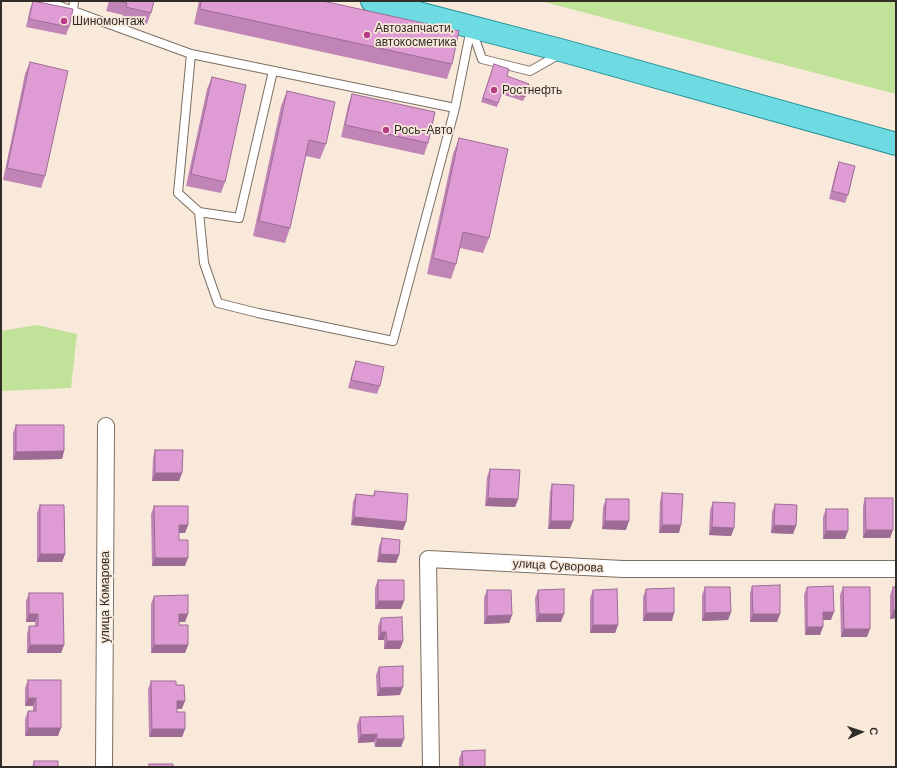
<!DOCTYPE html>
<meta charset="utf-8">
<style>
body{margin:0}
#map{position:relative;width:897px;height:768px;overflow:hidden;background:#f9e9db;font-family:"Work Sans",sans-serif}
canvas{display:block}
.frame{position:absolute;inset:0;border:2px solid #312c27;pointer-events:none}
.north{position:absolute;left:841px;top:712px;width:40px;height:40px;-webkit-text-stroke:3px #f9e9db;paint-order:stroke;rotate:87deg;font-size:11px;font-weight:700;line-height:16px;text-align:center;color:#312c27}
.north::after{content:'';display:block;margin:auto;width:14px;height:18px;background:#312c27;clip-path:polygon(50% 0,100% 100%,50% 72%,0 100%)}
</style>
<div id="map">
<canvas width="897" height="768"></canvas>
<div class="frame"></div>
<div class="north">С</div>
</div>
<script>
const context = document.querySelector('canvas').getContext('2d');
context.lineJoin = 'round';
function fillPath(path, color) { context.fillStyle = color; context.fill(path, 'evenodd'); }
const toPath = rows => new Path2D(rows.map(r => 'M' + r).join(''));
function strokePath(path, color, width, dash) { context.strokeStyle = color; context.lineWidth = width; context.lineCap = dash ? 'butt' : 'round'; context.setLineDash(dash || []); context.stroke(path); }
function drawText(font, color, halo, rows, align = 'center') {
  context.font = font + ' "Work Sans",sans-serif'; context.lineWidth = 3.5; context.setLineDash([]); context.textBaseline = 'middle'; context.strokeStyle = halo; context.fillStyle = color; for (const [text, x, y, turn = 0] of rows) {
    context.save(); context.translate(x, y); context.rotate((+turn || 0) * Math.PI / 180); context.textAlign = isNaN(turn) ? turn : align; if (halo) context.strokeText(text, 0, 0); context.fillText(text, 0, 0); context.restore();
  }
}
fillPath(toPath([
 [540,1,896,1,896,94],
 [37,325,77,334,71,388,1,391,1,331]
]), '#c1e299');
const lane = toPath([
 [46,1,191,54,455,108,471,28],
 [73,11,74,1],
 [472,30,482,59,530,71,560,54],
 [191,54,178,193,199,212,204,263,218,303,258,313,393,341,455,108],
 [199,212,239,218,273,71]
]);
const street = toPath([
 [104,767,106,426],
 [431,767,428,559,623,569,896,569]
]);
const primary = toPath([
 [372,1,564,51,896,144]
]);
strokePath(lane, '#7c6f63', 10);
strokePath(street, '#7c6f63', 18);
strokePath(primary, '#1a8d93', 24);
strokePath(lane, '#fff', 8);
strokePath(street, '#fff', 16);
strokePath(primary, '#6edae1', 22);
fillPath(toPath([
 [33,1,69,27,66,35,26,27,30,9],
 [109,1,154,1,151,13,147,24,122,18,123,15,106,11],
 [199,1,323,1,452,64,447,79,194,24],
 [30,62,45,176,41,188,3,180,25,74],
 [494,64,507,76,525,97,523,101,501,94,497,107,481,102],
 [212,77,225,182,221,193,186,186,207,89],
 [287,91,326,144,320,159,306,156,290,228,285,243,253,236,281,106],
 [352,94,428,143,424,155,341,137,348,106],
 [459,138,489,238,483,253,460,248,456,264,451,279,427,274,453,154],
 [839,162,848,195,845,203,829,199,836,170],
 [356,361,380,386,377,394,348,388,353,369],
 [16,425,64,451,62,459,13,460,13,433],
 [155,450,182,473,179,481,152,481,153,458],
 [490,469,518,499,515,507,485,506,487,477],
 [552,484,570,529,548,529,550,492],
 [375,491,406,522,403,530,351,525,353,502,356,494,373,496],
 [662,493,679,533,659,533,660,501],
 [865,498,893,530,890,538,863,538,863,506],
 [606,499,626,530,602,529,603,507],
 [713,502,734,528,731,536,709,535,710,510],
 [775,504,796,526,793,534,771,533,772,512],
 [40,505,65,554,62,562,37,562,37,513],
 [154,506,188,525,185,533,179,533,179,540,185,566,152,566,151,514],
 [826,509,845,539,823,539,823,517],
 [382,538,399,555,396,563,377,562,379,546],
 [378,580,401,609,375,609,375,588],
 [752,586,780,614,777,622,750,622,750,594],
 [705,587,731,612,728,620,702,621,702,595],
 [807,587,831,620,823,620,820,635,805,635,804,595],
 [843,587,867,637,841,637,840,595],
 [893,587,896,618,890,619,890,595],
 [646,589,672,621,643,621,643,597],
 [487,590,512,615,509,623,484,624,484,598],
 [538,590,561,622,536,622,535,598],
 [593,590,618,625,615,633,590,633,590,598],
 [29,593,64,645,61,653,27,653,27,634,29,626,35,626,35,622,26,622,26,601],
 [154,596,188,614,185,622,179,622,179,625,188,645,185,653,151,653,151,604],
 [381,618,403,641,400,649,384,649,384,640,378,640,378,626],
 [379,667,400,695,377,696,376,675],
 [28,680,58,736,25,736,25,719,28,711,33,711,33,706,25,706,25,688],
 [151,681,176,685,182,709,177,709,177,712,185,729,182,737,149,737,148,689],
 [360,717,404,739,401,747,375,747,374,742,358,743,357,725],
 [462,751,485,767,459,767,459,759],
 [34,761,58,767,32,767]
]), '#c085b6');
fillPath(toPath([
 [64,451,62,459,13,460,16,452],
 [155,473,182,473,179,481,152,481],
 [488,498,518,499,515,507,485,506],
 [354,517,406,522,403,530,351,525],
 [551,521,573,521,570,529,548,529],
 [605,521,629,521,626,530,602,529],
 [179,525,188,525,185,533,176,533],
 [662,525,681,525,679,533,659,533],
 [774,525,796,526,793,534,771,533],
 [712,527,734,528,731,536,709,535],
 [866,530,893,530,890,538,863,538],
 [826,531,848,531,845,539,823,539],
 [40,554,65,554,62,562,37,562],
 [380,554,399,555,396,563,377,562],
 [155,558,188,558,185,566,152,566],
 [378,601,404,601,401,609,375,609],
 [893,610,896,610,896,618,890,619],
 [731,612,728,620,702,621,705,613],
 [823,612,834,612,831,620,820,620],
 [646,613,674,613,672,621,643,621],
 [29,614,38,614,35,622,26,622],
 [179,614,188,614,185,622,176,622],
 [539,614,564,614,561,622,536,622],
 [753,614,780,614,777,622,750,622],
 [512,615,509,623,484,624,487,616],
 [593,625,618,625,615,633,590,633],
 [807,627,823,627,820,635,805,635],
 [844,629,870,629,867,637,841,637],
 [381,632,386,632,384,640,378,640],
 [387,641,403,641,400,649,384,649],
 [30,645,64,645,61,653,27,653],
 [154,645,188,645,185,653,151,653],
 [403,687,400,695,377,696,380,688],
 [28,698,36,698,33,706,25,706],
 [177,701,185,701,182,709,174,709],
 [28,728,61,728,58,736,25,736],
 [152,729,185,729,182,737,149,737],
 [377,734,374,742,358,743,361,735],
 [377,739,404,739,401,747,375,747]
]), '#9c6c94');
const building = toPath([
 [33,1,73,9,69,27,29,19,33,1],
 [118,1,154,1,151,13,126,7,127,3,118,1],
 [201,1,323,1,459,31,452,64,200,9,201,1],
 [30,62,68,71,45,176,7,168,30,62],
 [494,64,509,69,507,76,529,84,525,97,503,90,498,103,483,98,494,64],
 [212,77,246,85,225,182,191,174,212,77],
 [287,91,335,102,326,144,309,140,290,228,259,221,287,91],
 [352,94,435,112,428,143,345,125,352,94],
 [459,138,508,149,489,238,463,232,456,264,433,258,459,138],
 [839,162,855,166,848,195,832,191,839,162],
 [356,361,384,367,380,386,351,380,356,361],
 [16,425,64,425,64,451,16,452,16,425],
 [155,450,183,450,182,473,155,473,155,450],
 [490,469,520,470,518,499,488,498,490,469],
 [552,484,574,485,573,521,551,521,552,484],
 [375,491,408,494,406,522,354,517,356,494,374,496,375,491],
 [662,493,683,494,681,525,662,525,662,493],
 [865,498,893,498,893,530,866,530,865,498],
 [606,499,629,499,629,521,605,521,606,499],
 [713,502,735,503,734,528,712,527,713,502],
 [775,504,797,505,796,526,774,525,775,504],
 [40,505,64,505,65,554,40,554,40,505],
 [154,506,188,506,188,525,179,525,179,540,188,540,188,558,155,558,154,506],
 [826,509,848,509,848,531,826,531,826,509],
 [382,538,400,540,399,555,380,554,382,538],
 [378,580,404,580,404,601,378,601,378,580],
 [780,585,780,614,753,614,752,586,780,585],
 [833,586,834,612,823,612,823,627,807,627,807,587,833,586],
 [705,587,730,587,731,612,705,613,705,587],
 [843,587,870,587,870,629,844,629,843,587],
 [893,587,896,587,896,610,893,610,893,587],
 [674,588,674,613,646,613,646,589,674,588],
 [564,589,564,614,539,614,538,590,564,589],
 [617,589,618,625,593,625,593,590,617,589],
 [487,590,511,590,512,615,487,616,487,590],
 [29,593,63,593,64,645,30,645,29,626,38,626,38,614,29,614,29,593],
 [188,595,188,614,179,614,179,625,188,625,188,645,154,645,154,596,188,595],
 [402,617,403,641,387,641,386,632,381,632,381,618,402,617],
 [403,666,403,687,380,688,379,667,403,666],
 [28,680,61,680,61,728,28,728,28,711,36,711,36,698,28,698,28,680],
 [151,681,176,681,176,685,184,685,185,701,177,701,177,712,185,712,185,729,152,729,151,681],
 [403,716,404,739,377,739,377,734,361,735,360,717,403,716],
 [485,750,485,767,463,767,462,751,485,750],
 [34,761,58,761,58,767,34,767,34,761],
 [149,764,173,764,173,767,149,767,149,764]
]);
fillPath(building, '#df9bd4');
strokePath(building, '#9c6c94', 1);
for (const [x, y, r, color] of [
 [64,21,4,"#b93b88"],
 [367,35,4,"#b93b88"],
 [494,90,4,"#b93b88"],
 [386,130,4,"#b93b88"]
]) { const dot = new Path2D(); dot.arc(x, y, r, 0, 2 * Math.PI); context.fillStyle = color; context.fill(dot); strokePath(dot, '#f9e9db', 1.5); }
drawText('12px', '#312c27', '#f9e9db', [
 ["Шиномонтаж",72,21],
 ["Автозапчасти,",375,28],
 ["автокосметика",375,42],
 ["Ростнефть",502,90],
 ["Рось-Авто",394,130]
], 'left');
drawText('12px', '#312c27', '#f9e9db', [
 ["улица Суворова",558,566,3],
 ["улица Комарова",105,597,-90]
]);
</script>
